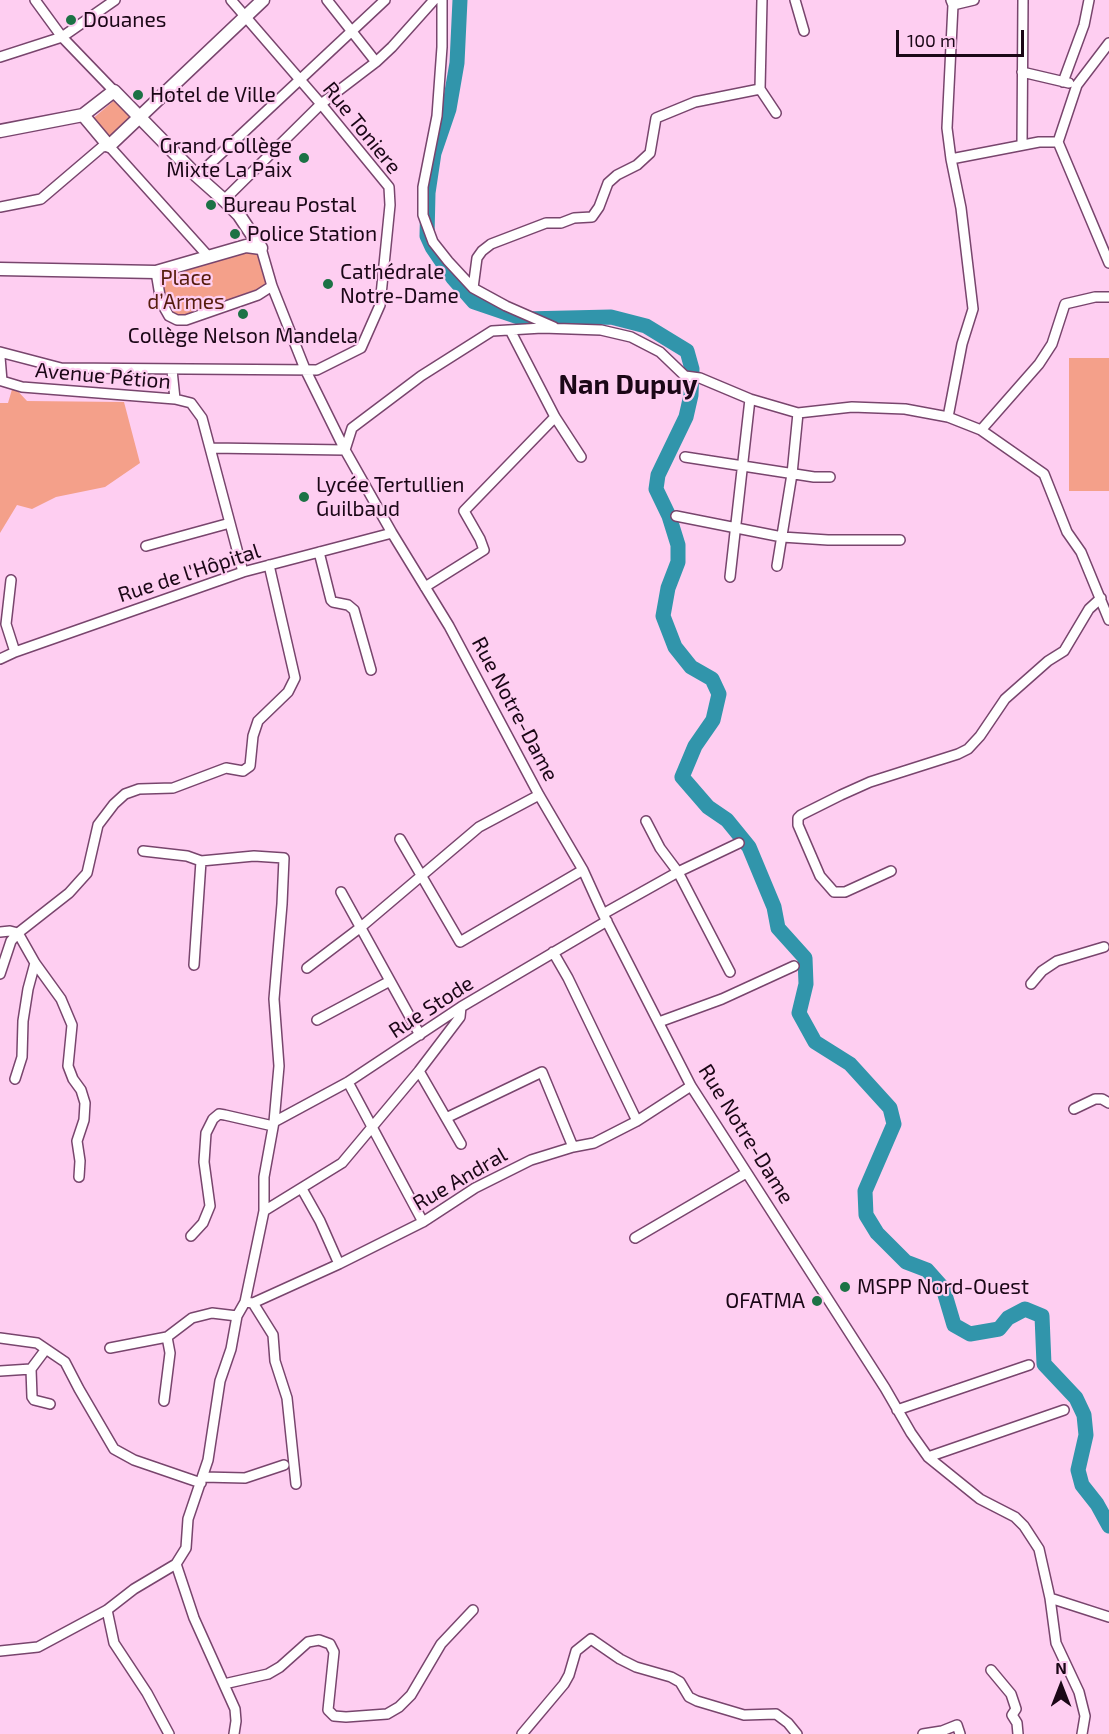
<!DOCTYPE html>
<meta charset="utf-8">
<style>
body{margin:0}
#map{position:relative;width:1109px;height:1734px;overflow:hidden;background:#fecef1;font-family:"Exo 2",sans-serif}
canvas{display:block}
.north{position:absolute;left:1031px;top:1656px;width:60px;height:60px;-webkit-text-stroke:4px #fecef1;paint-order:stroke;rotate:0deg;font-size:16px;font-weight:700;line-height:24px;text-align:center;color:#1b0717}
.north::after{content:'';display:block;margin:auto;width:21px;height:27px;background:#1b0717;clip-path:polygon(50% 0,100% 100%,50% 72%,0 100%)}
.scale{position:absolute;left:896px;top:30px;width:128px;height:27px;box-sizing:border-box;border:3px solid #1b0717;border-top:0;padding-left:8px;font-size:18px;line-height:21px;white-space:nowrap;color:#1b0717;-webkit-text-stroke:4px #fecef1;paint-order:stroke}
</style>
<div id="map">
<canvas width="1109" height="1734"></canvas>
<div class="north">N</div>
<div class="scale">100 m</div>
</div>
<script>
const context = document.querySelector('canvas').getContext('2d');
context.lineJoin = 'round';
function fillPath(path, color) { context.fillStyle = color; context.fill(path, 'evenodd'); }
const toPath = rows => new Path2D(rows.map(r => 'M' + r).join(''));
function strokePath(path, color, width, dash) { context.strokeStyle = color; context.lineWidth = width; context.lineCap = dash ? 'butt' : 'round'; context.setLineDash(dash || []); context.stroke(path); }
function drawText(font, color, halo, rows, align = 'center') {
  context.font = font + ' "Exo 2",sans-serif'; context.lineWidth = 4.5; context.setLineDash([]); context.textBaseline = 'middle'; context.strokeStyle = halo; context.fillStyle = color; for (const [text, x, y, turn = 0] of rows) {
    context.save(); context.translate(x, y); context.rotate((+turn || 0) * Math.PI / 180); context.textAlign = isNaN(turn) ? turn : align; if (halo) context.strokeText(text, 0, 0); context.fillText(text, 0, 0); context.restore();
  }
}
fillPath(toPath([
 [117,98,134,118,110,142,90,121],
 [245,249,259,251,269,285,180,317,170,312,166,303,160,275],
 [1069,358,1109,358,1109,491,1069,491],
 [13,386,27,401,124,402,140,463,105,487,56,497,32,509,17,505,0,533,0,403,8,403]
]), '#f4a08a');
strokePath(toPath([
 [460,0,457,63,449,109,434,153,428,193,427,236,432,247,453,278,474,302,524,319,611,317,646,326,687,351,692,369,691,395,686,417,658,475,656,489,669,516,678,545,678,562,668,588,663,616,675,647,691,667,712,679,719,694,713,720,695,746,682,777,708,807,727,820,749,847,774,907,778,928,805,958,806,984,799,1013,815,1042,850,1064,890,1108,894,1124,865,1191,866,1215,877,1233,906,1262,927,1270,943,1288,954,1325,970,1334,999,1329,1008,1318,1025,1309,1042,1316,1044,1364,1076,1398,1084,1415,1086,1435,1078,1470,1082,1485,1097,1504,1109,1526]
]), '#3195ab', 15);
const minor = toPath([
 [35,0,62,37,114,91],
 [327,0,376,62],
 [442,0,442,47,437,116,423,187,423,215,433,242,448,261,473,288,506,306,554,327],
 [795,0,804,31],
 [953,5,974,0],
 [1109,43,1077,85,1058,142,1109,263],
 [0,57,62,37,115,0],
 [1022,72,1069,83],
 [1063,82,1084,25,1089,0],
 [760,89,776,113],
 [1022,145,1023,0],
 [951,159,1039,142,1058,142],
 [197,176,385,0],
 [224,200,321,104,376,62,392,47,434,0],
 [0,207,41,199,102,147,109,146,208,256],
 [261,248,272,286,305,369,345,450,392,533,449,626,539,795,583,870,603,914,691,1086,885,1388,911,1433,928,1457,980,1499,1015,1517,1024,1526,1039,1549,1050,1598,1056,1643,1079,1692,1085,1716,1082,1734],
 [156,272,161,302,169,316,177,320,186,320,258,295,272,286],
 [473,288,477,258,482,251,491,244,546,223,561,223,574,218,592,217,599,207,608,183,617,175,637,165,650,153,656,118,695,102,760,89,762,0],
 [510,330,555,417,581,457],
 [0,352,61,368,317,370,361,348,380,305,390,205,389,187,321,104,231,0],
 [0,357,2,381,22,387,175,399,191,403,202,418,243,572],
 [172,370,175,399],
 [948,417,962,344,973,309,961,208,951,159,947,128,953,5,951,0],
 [981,430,1039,364,1052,344,1065,304,1095,297,1109,297],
 [211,448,345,450,352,428,421,376,492,331,542,328,601,330,631,337,660,352,685,376,700,378,750,399,798,413,852,407,905,409,948,417,981,430,1044,474,1067,532,1081,552,1109,620],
 [685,457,814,477,830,477],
 [676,516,782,537,828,540,900,540],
 [146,546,230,523],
 [319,552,331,600,333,602,348,605,354,610,371,670],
 [777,566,792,474,798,413],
 [730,577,750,399],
 [11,580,6,624,15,652],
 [425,587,484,550,480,539,464,511,555,417],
 [0,659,15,652,243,572,392,533],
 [400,839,460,942,583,870],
 [891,871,845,892,834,892,820,876,798,825,798,818,801,815,841,795,870,782,958,754,968,749,980,736,1005,699,1048,661,1064,651,1089,609,1101,598],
 [341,892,420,1035],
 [603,914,678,872,660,848,646,821],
 [0,932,10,931,18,933,35,963,61,999,72,1025,68,1066,73,1079,81,1090,85,1103,84,1120,77,1141,80,1161,79,1177],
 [553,952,568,978,637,1121],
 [194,965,201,861],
 [307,968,361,927,479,827,539,795],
 [730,972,678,872,739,843],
 [0,974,11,941,18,933,69,893,87,873,98,825,114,804,125,794,139,789,173,788,226,768,243,771,250,766,253,736,258,721,288,692,295,678,269,565],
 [1031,984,1042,971,1057,961,1104,947],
 [317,1020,390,981],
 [659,1022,722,999,794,966],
 [419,1071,461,1144],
 [15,1079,22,1057,23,1021,28,989,35,963],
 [348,1082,423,1222],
 [1074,1109,1095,1099,1102,1099,1109,1103],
 [446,1118,542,1072,573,1147],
 [274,1122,348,1082,461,1007,607,921],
 [302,1189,320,1221,339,1264],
 [264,1211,342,1163,419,1071,460,1017,461,1007],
 [191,1236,203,1223,210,1206,204,1162,206,1133,213,1119,219,1114,225,1115,273,1126],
 [635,1238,746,1173],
 [245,1302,253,1303,339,1264,423,1222,475,1188,531,1160,573,1147,594,1143,637,1121,691,1086],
 [253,1303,273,1335,275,1361,287,1398,296,1484],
 [0,1338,37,1343,65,1362,79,1389,114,1449,134,1460,201,1483],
 [110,1348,167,1337,192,1318,212,1313,237,1316],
 [31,1369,32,1397,34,1400,50,1404],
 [0,1371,31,1369,46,1349],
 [164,1401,170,1353,167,1337],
 [897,1410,1029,1365],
 [928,1457,1064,1410],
 [203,1477,245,1478,284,1465],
 [176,1564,194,1618,235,1709,236,1721,234,1734],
 [1050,1598,1109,1617],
 [107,1610,114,1643,147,1693,169,1734],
 [0,1651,38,1647,107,1610,134,1589,176,1564,186,1548,188,1519,208,1460,220,1381,231,1349,237,1316,245,1302,264,1211,264,1177,274,1122,279,1066,274,999,282,904,284,858,254,856,201,861,187,856,143,851],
 [991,1670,1011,1694,1016,1709,1012,1715,1017,1723,1018,1734],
 [224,1684,268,1674,280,1667,308,1642,319,1640,330,1644,334,1652,328,1710,334,1716,346,1717,387,1714,399,1707,411,1695,441,1644,473,1610],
 [522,1734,564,1684,569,1675,576,1651,591,1639,620,1659,636,1667,671,1677,680,1682,689,1697,697,1701,744,1715,776,1714,788,1723,797,1734],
 [923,1734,942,1731,957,1725,960,1734]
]);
const major = toPath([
 [83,115,109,146,263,0],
 [0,131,83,115,114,91,197,176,224,200,239,215,261,248],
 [0,269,156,272,246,246,261,248]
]);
strokePath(minor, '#78456d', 12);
strokePath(major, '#78456d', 15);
strokePath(minor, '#fff', 9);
strokePath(major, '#fff', 12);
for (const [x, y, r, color] of [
 [71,20,6,"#1c7245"],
 [138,95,6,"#1c7245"],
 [304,158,6,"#1c7245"],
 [211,205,6,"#1c7245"],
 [235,234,6,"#1c7245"],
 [328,284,6,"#1c7245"],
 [243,314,6,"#1c7245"],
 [304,497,6,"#1c7245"],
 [845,1287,6,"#1c7245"],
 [817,1301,6,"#1c7245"]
]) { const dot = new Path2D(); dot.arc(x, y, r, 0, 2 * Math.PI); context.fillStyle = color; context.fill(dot); strokePath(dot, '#fecef1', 2); }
drawText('21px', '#1b0717', '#fecef1', [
 ["Douanes",83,20],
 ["Hotel de Ville",150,95],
 ["Grand Collège",292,146,"right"],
 ["Mixte La Paix",292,170,"right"],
 ["Bureau Postal",223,205],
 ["Police Station",247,234],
 ["Cathédrale",340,272],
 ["Notre-Dame",340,296],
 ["Collège Nelson Mandela",243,336,"center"],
 ["Lycée Tertullien",316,485],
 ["Guilbaud",316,509],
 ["MSPP Nord-Ouest",857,1287],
 ["OFATMA",805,1301,"right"]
], 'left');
drawText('21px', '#1b0717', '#fecef1', [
 ["Rue Toniere",362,128,51],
 ["Avenue Pétion",103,376,5],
 ["Rue de l'Hôpital",189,573,-18],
 ["Rue Notre-Dame",515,709,62],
 ["Rue Stode",431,1007,-33],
 ["Rue Notre-Dame",746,1134,58],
 ["Rue Andral",460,1179,-30]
]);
drawText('21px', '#551c0d', '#fecef1', [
 ["Place",186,278],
 ["d’Armes",186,302]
]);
drawText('bold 27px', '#1b0717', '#fecef1', [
 ["Nan Dupuy",628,385]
]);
</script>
